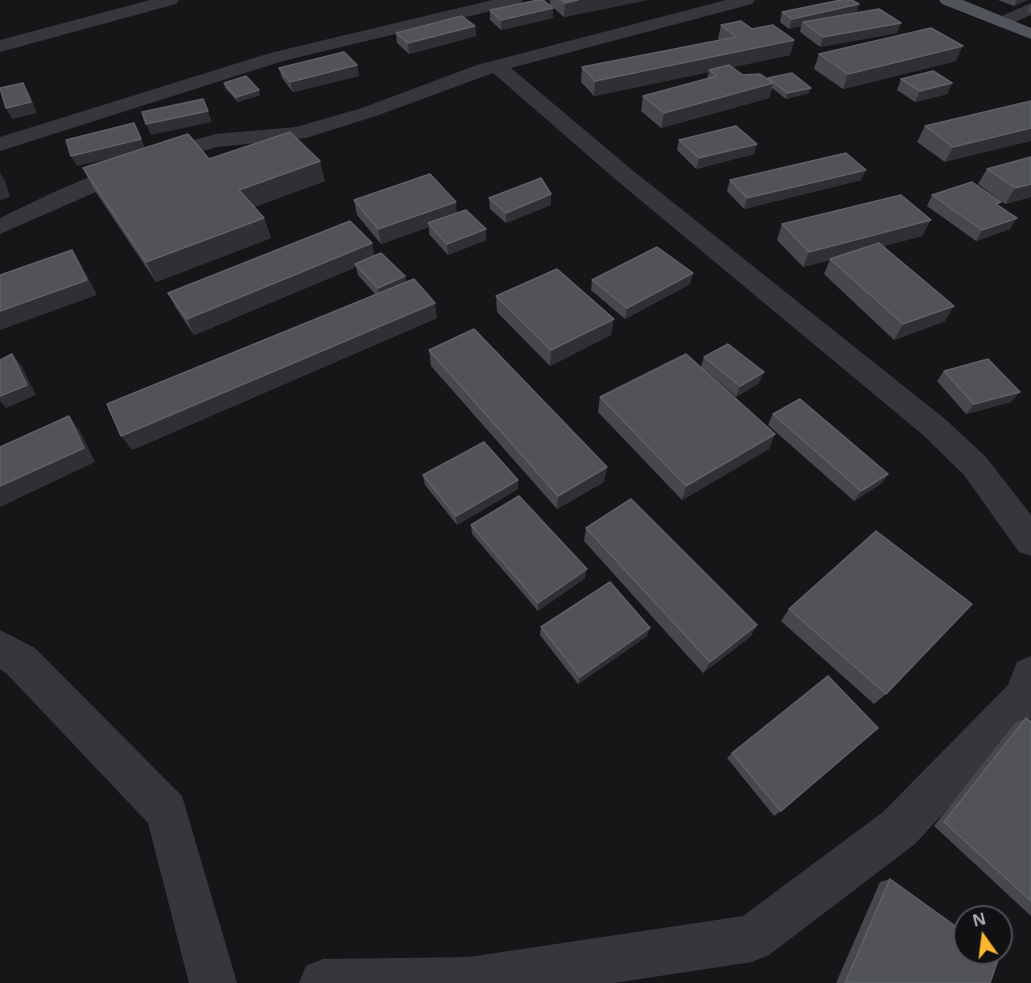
<!DOCTYPE html>
<style>
body{margin:0}
#map{position:relative;width:1031px;height:983px;overflow:hidden;background:#161618;font-family:"Noto Sans",sans-serif}
canvas{display:block}
.north{position:absolute;left:953px;top:905px;width:60px;height:60px;box-sizing:border-box;background:#111113;border:2px solid #4d4f55;border-radius:50%;rotate:346deg;font-size:16px;font-weight:700;line-height:24px;text-align:center;color:#a6acb9}
.north::after{content:'';display:block;margin:auto;width:21px;height:27px;background:#ffb827;clip-path:polygon(50% 0,100% 100%,50% 72%,0 100%)}
</style>
<div id="map">
<canvas width="1031" height="983"></canvas>
<div class="north">N</div>
</div>
<script>
const context = document.querySelector('canvas').getContext('2d');
context.lineJoin = 'round';
const toPath = rows => new Path2D(rows.map(r => 'M' + r).join(''));
function fillPath(path, color) { context.fillStyle = color; context.fill(path, 'evenodd'); }
function strokePath(path, color, width, dash) { context.strokeStyle = color; context.lineWidth = width; context.lineCap = dash ? 'butt' : 'round'; context.setLineDash(dash || []); context.stroke(path); }
fillPath(toPath([
 [150,0,179,0,176,4,0,52,0,40,150,0],
 [492,0,523,0,520,4,283,61,0,151,0,137,270,53,492,0],
 [726,0,755,0,752,4,511,68,631,169,945,419,986,457,1031,515,1031,556,1019,552,964,475,923,435,615,179,493,73,376,116,306,138,217,147,162,163,0,234,0,218,54,192,146,153,216,134,296,127,362,108,477,65,726,0],
 [1031,3,1031,15,1003,27,997,26,994,22,997,18,1031,3],
 [0,630,35,648,182,796,237,983,189,983,148,823,7,674,0,669,0,630],
 [1031,656,1031,718,915,844,769,955,752,962,614,983,299,983,306,966,323,959,469,957,743,916,883,812,1008,685,1017,662,1031,656]
]), '#36373d');
fillPath(toPath([
 [939,0,963,0,1031,28,1031,39,942,4,939,0]
]), '#52545c');
fillPath(toPath([
 [550,0,647,0,564,17,550,5],
 [998,0,1028,0,1014,6],
 [1031,4,1031,13,1027,12],
 [490,10,553,18,501,30,490,20],
 [782,12,856,12,897,33,820,47,800,32,801,26,789,29,780,22],
 [721,25,752,29,794,40,790,55,732,67,743,75,768,80,768,78,809,93,786,99,772,88,769,98,661,128,641,111,643,96,707,79,709,72,594,96,581,82,582,67,719,40,718,39],
 [475,26,476,36,409,54,397,43,396,33],
 [819,54,956,61,843,89,814,69],
 [357,65,359,76,293,92,282,78,279,68],
 [901,79,952,83,947,94,915,102,897,90],
 [224,83,260,95,238,102,225,88],
 [1031,101,945,162,917,142,925,126],
 [679,140,757,144,754,154,696,169,677,150],
 [145,148,209,159,325,181,254,207,264,218,271,238,156,282,93,188,83,168,122,155,77,166],
 [987,169,1031,197,1005,204,978,184],
 [730,180,861,180,744,209,727,191],
 [551,194,551,205,506,223,490,209,489,198],
 [932,195,999,205,1010,229,976,241,927,206],
 [354,200,457,213,486,229,486,240,448,255,429,234,429,227,381,244,357,215],
 [782,224,922,236,883,246,945,321,894,340,824,274,830,260,803,267,777,240],
 [374,256,405,276,406,283,437,318,132,450,376,295,358,275,356,267,194,335,176,308,168,293],
 [693,273,690,284,625,319,591,290,592,280],
 [496,296,611,335,550,366,497,312],
 [429,350,604,482,557,509,431,366],
 [704,357,759,383,736,397,704,369,775,434,769,449,682,500,598,412,600,397,701,367],
 [944,371,1011,402,966,414,937,381],
 [773,414,882,483,854,501,768,425],
 [423,475,518,480,518,489,457,525,425,485],
 [471,525,585,578,538,611,472,534],
 [586,528,757,625,750,637,703,673,584,541],
 [789,609,886,694,874,704,781,621],
 [541,627,647,636,578,684,540,635],
 [1026,718,1031,722,1031,916,934,826,1014,724],
 [732,753,781,811,774,816,727,758],
 [890,879,990,983,836,983,880,882]
]), '#47484d');
fillPath(toPath([
 [578,0,647,0,564,17,565,3],
 [1017,0,1028,0,1014,6],
 [859,4,856,14,803,22,801,26,789,29,792,19],
 [553,8,553,18,501,30,501,20],
 [901,23,897,33,820,47,823,37],
 [475,26,476,36,409,54,408,43],
 [794,40,790,55,711,72,709,70,709,72,594,96,595,81],
 [963,46,956,61,843,89,848,74],
 [357,65,359,76,293,92,290,82],
 [23,83,29,93,37,113,12,119,6,108],
 [773,83,769,98,661,128,664,113],
 [952,83,947,94,915,102,920,91],
 [811,88,809,93,786,99,787,93],
 [259,90,260,95,238,102,236,97],
 [208,111,212,122,151,135,146,124],
 [134,123,146,150,77,166,71,156],
 [1031,128,1031,141,945,162,953,147],
 [757,144,754,154,696,169,699,158],
 [320,161,325,181,246,210,239,190],
 [866,170,861,180,744,209,747,198],
 [0,172,5,181,10,197,0,200],
 [1031,184,1031,197,1005,204,1015,188],
 [551,194,551,205,506,223,506,213],
 [456,202,457,217,428,223,429,227,381,244,378,229],
 [264,218,271,238,156,282,146,262],
 [1017,218,1010,229,976,241,982,230],
 [931,220,922,236,831,260,830,259,830,260,803,267,809,252],
 [486,229,486,240,448,255,447,244],
 [372,243,375,259,355,264,356,267,194,335,187,319],
 [72,250,82,266,97,295,0,330,0,311],
 [693,273,690,284,625,319,627,308],
 [405,276,406,287,380,299,378,288],
 [435,303,437,318,132,450,121,436],
 [954,306,945,321,894,340,903,324],
 [614,319,611,335,550,366,551,350],
 [12,354,21,365,36,395,6,408,0,401,0,396],
 [764,372,759,383,736,397,740,386],
 [1020,392,1011,402,966,414,974,404],
 [69,416,80,431,95,462,0,507,0,486],
 [775,434,769,449,682,500,686,486],
 [607,467,604,482,557,509,558,496],
 [888,474,882,483,854,501,861,491],
 [518,480,518,489,457,525,456,516],
 [587,569,585,578,538,611,538,603],
 [757,625,750,637,703,673,710,662],
 [650,628,647,636,578,684,580,677]
]), '#2f3033');
const building = toPath([
 [538,0,543,0,553,8,501,20,490,10,538,0],
 [561,0,578,0,565,3,561,0],
 [841,0,852,0,859,4,792,19,782,12,841,0],
 [879,9,901,23,823,37,803,22,879,9],
 [462,16,475,26,408,43,396,33,462,16],
 [741,21,752,29,773,25,794,40,595,81,582,67,736,37,721,25,741,21],
 [931,28,963,46,848,74,819,54,931,28],
 [344,52,357,65,290,82,279,68,344,52],
 [729,65,743,75,760,74,773,83,664,113,643,96,717,76,709,70,729,65],
 [933,71,952,83,920,91,901,79,933,71],
 [792,73,811,88,787,93,768,78,792,73],
 [246,76,259,90,236,97,224,83,246,76],
 [23,83,31,102,6,108,0,88,23,83],
 [203,99,208,111,146,124,142,112,203,99],
 [1031,101,1031,128,953,147,925,126,1031,101],
 [134,123,141,139,71,156,66,140,134,123],
 [736,126,757,144,699,158,679,140,736,126],
 [290,132,320,161,239,190,264,218,146,262,83,168,188,134,209,159,290,132],
 [846,153,866,170,747,198,730,180,846,153],
 [1031,157,1031,184,1015,188,987,169,1031,157],
 [430,174,456,202,378,229,354,200,430,174],
 [541,178,551,194,506,213,489,198,541,178],
 [972,182,1001,202,996,204,1017,218,982,230,932,195,972,182],
 [901,195,931,220,809,252,782,224,901,195],
 [466,210,486,229,447,244,428,223,466,210],
 [350,221,372,243,187,319,168,293,350,221],
 [879,243,954,306,903,324,830,259,879,243],
 [657,247,693,273,627,308,592,280,657,247],
 [72,250,87,280,0,311,0,275,72,250],
 [381,253,405,276,378,288,355,264,381,253],
 [557,269,614,319,551,350,496,296,557,269],
 [414,279,435,303,121,436,107,404,414,279],
 [474,329,607,467,558,496,429,350,474,329],
 [728,344,764,372,740,386,704,357,728,344],
 [12,354,27,385,0,396,0,360,12,354],
 [686,354,775,434,686,486,600,397,686,354],
 [988,359,1020,392,974,404,944,371,988,359],
 [800,399,888,474,861,491,773,414,800,399],
 [69,416,84,448,0,486,0,447,69,416],
 [484,442,518,480,456,516,423,475,484,442],
 [519,496,587,569,538,603,471,525,519,496],
 [631,499,757,625,710,662,586,528,631,499],
 [876,531,972,604,886,694,789,609,876,531],
 [610,582,650,628,580,677,541,627,610,582],
 [828,676,878,728,781,811,732,753,828,676],
 [1026,718,1031,722,1031,901,944,822,1026,718],
 [890,879,965,933,965,953,993,953,999,957,990,983,845,983,890,879]
]);
fillPath(building, '#515359');
strokePath(building, '#5f6168', 1.5);
</script>
